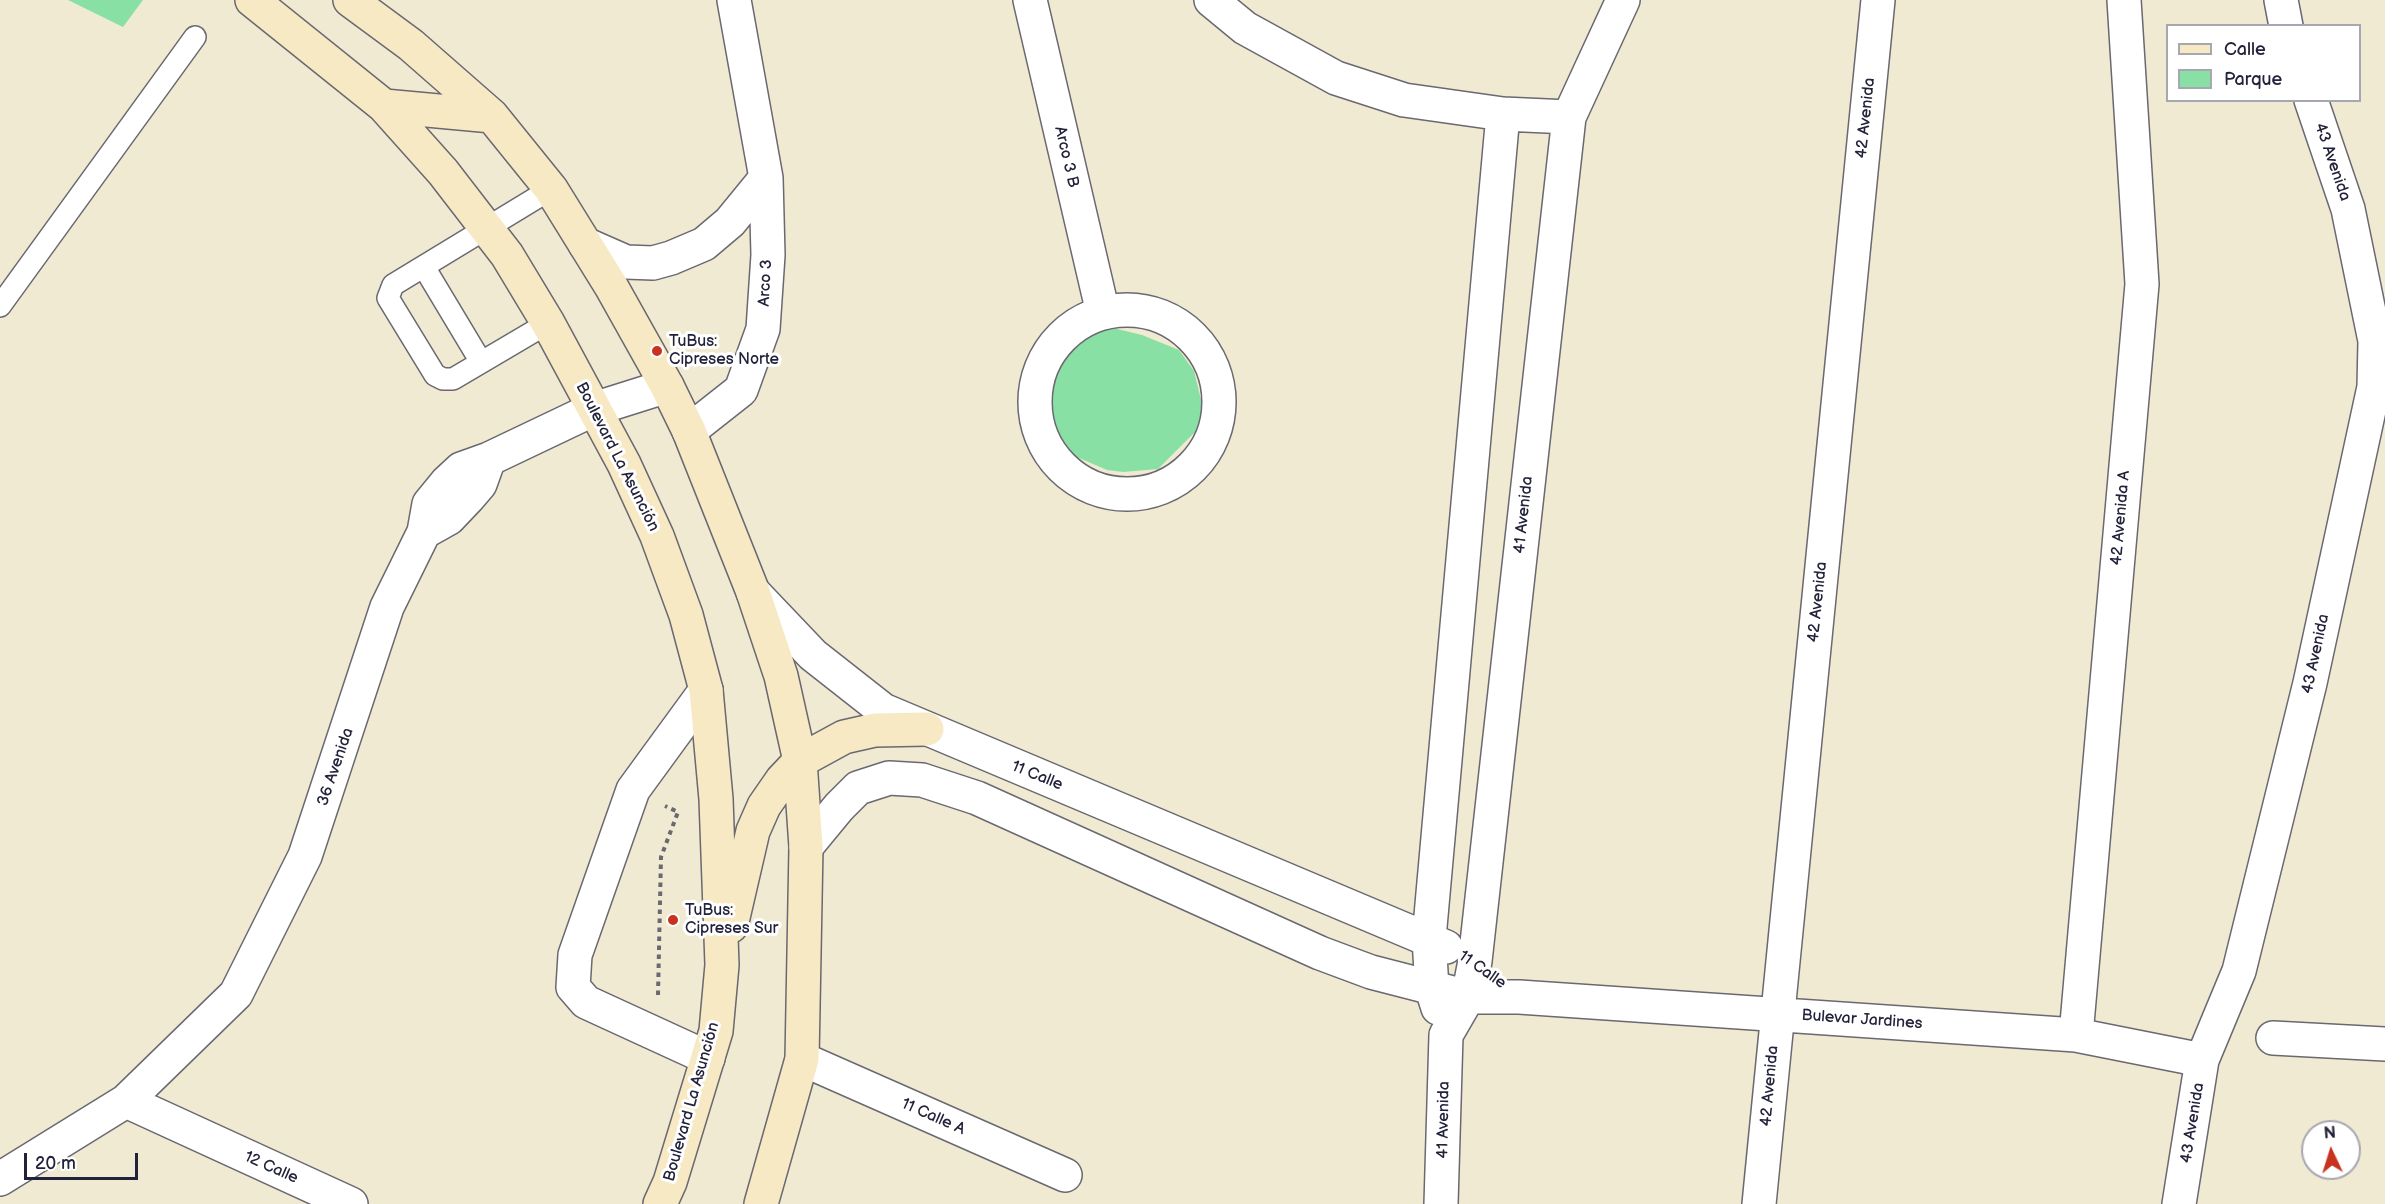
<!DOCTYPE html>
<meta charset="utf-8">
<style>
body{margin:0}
#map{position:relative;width:2385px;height:1204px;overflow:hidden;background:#f1ead2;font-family:"Balsamiq Sans",sans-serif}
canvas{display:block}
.legend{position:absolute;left:2166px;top:24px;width:195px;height:78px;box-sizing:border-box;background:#fff;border:2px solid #a7a7b1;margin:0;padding:8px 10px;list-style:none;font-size:18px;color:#22223b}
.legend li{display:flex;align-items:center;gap:12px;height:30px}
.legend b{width:30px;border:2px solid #a7a7b1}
.north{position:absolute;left:2301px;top:1120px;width:60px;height:60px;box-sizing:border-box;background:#fff;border:2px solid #a7a7b1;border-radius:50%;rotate:356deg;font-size:16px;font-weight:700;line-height:24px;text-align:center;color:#22223b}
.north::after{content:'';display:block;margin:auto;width:21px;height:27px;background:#c8321e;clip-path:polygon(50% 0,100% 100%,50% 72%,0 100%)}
.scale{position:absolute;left:24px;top:1153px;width:114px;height:27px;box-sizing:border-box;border:3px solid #22223b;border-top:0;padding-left:8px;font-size:18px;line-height:21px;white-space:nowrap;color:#22223b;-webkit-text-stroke:4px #fff;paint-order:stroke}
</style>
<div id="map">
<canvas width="2385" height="1204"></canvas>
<ul class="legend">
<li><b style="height:8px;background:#f6e9c3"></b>Calle</li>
<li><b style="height:16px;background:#88e0a4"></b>Parque</li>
</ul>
<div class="north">N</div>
<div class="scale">20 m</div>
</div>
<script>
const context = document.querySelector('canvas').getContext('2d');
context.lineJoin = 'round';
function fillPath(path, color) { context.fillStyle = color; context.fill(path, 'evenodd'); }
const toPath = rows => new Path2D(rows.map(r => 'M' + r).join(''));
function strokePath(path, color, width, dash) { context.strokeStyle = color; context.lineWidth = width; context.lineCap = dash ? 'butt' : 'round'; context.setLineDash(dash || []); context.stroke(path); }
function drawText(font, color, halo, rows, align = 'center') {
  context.font = font + ' "Balsamiq Sans",sans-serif'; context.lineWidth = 6; context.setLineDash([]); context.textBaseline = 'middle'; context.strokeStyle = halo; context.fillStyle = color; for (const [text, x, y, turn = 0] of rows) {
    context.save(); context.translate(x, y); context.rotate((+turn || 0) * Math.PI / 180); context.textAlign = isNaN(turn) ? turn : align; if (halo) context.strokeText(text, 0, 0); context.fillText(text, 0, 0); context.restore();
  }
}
fillPath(toPath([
 [68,0,143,0,123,27],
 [1109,327,1142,335,1179,350,1194,371,1203,408,1196,431,1158,469,1123,472,1107,470,1077,457,1065,447,1046,402,1054,370,1064,350,1080,337]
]), '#88e0a4');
const service = toPath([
 [424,267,481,362],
 [0,306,195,37],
 [548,323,453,379,443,379,435,375,388,298,393,285,551,189]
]);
const minor = toPath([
 [1030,0,1103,313],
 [1211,0,1245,28,1336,78,1404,100,1503,114,1569,117],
 [2281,0,2286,26],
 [585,244,626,262,653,263,671,258,704,244,730,222,766,178],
 '1035 402a92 92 0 1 1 184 0a92 92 0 1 1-184 0Z',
 [689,431,741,390,763,329,768,255,766,178,734,0],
 [424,532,449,518,468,498,480,484,489,459],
 [753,592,813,655,883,710,1446,947],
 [706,690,633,790,575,955,573,987,586,1002,708,1058],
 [806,847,839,807,858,788,889,778,922,780,977,798,1320,953,1371,972,1468,997,1519,997,2076,1035,2202,1060],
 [1438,1008,1432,989,1429,938,1503,114],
 [2076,1035,2142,284,2124,0],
 [2273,1038,2385,1044],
 [802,1059,1065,1175],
 [126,1101,351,1204],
 [0,1179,126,1101,236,994,305,856,387,607,424,532,429,504,447,482,461,469,489,459,594,409,667,386],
 [1441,1204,1446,1035,1468,997,1475,961,1569,117,1623,0],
 [1759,1204,1878,0],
 [2179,1204,2202,1060,2239,971,2310,683,2374,387,2375,341,2348,209,2311,100]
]);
const secondary = toPath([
 [252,0,384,106,443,172,507,255,548,323,624,464,657,536,686,615,706,690,716,799,722,965,716,1031,670,1182,660,1204],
 [350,0,411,45,492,116,551,189,611,286,667,386,689,431,753,592,781,676,800,761,806,847,802,1059,761,1204],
 [384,106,492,116],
 [731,926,753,831,764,806,782,780,800,761,844,737,875,730,927,729]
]);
strokePath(service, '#6a6870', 24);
strokePath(minor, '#6a6870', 36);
strokePath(secondary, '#6a6870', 36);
strokePath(toPath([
 [658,995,661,857,678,812,665,806]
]), '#6a6870', 4, [4.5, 4.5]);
strokePath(service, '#fff', 21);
strokePath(minor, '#fff', 33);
strokePath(secondary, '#f6e9c3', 33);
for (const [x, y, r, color] of [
 [657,351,6,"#c8321e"],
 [673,920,6,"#c8321e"]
]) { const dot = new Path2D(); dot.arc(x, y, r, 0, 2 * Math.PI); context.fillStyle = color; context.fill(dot); strokePath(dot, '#fff', 2); }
drawText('16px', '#22223b', '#fff', [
 ["42 Avenida",1866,118,-84],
 ["Arco 3 B",1066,157,77],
 ["43 Avenida",2332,162,71],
 ["Arco 3",766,283,-87],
 ["Boulevard La Asunción",617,457,63],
 ["41 Avenida",1524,515,-84],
 ["42 Avenida A",2121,518,-85],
 ["42 Avenida",1818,602,-84],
 ["43 Avenida",2316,654,-78],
 ["36 Avenida",336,767,-71],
 ["11 Calle",1037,776,22],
 ["11 Calle",1482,970,35],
 ["Bulevar Jardines",1862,1020,4],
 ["42 Avenida",1770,1086,-85],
 ["Boulevard La Asunción",692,1102,-74],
 ["11 Calle A",933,1117,24],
 ["41 Avenida",1444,1120,-89],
 ["43 Avenida",2193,1123,-81],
 ["12 Calle",271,1168,24]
]);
drawText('16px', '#22223b', '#fff', [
 ["TuBus:",669,342],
 ["Cipreses Norte",669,360],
 ["TuBus:",685,911],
 ["Cipreses Sur",685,929]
], 'left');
</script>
